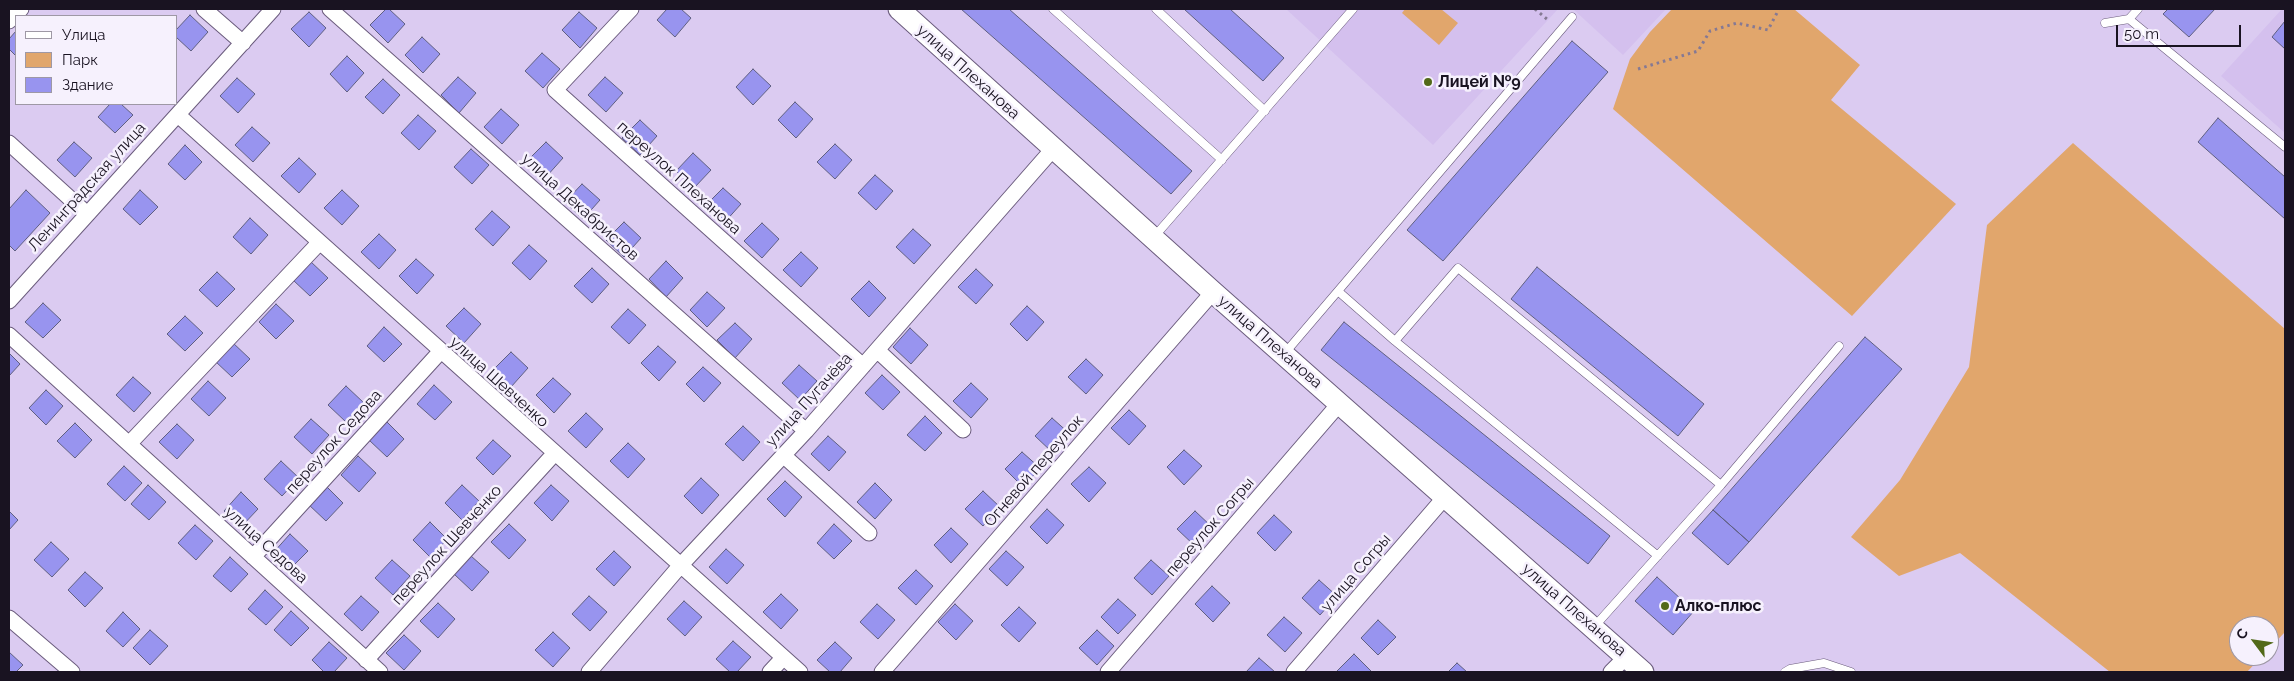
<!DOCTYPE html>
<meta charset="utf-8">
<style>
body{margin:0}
#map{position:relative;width:2294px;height:681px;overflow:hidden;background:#dbcbf1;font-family:Raleway,sans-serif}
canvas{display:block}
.frame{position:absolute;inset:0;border:10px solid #191321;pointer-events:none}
.legend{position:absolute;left:15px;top:15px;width:162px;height:90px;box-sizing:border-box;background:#f6f1fd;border:1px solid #9e98a5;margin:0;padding:6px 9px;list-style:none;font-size:15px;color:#191321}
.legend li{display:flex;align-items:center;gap:10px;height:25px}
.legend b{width:25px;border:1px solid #9e98a5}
.north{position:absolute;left:2229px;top:616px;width:50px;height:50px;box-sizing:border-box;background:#f6f1fd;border:1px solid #9e98a5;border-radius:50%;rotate:301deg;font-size:14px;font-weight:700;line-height:20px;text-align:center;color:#191321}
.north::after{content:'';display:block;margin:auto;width:18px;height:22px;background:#526919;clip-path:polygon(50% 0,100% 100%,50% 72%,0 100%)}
.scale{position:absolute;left:2116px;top:25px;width:125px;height:22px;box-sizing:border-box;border:2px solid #191321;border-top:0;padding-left:6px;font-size:15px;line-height:18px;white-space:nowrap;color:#191321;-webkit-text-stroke:4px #f6f1fd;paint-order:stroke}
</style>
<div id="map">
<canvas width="2294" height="681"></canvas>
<div class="frame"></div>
<ul class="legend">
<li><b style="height:6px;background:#fff"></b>Улица</li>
<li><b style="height:14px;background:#e1a66c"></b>Парк</li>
<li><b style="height:14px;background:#9894ef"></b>Здание</li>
</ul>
<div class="north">С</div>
<div class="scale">50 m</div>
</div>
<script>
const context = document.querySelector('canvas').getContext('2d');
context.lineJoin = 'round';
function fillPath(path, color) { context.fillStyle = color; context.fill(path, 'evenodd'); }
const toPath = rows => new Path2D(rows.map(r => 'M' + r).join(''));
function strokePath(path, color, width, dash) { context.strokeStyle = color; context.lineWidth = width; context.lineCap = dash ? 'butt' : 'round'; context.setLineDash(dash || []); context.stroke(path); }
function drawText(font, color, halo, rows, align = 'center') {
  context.font = font + ' Raleway,sans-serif'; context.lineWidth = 5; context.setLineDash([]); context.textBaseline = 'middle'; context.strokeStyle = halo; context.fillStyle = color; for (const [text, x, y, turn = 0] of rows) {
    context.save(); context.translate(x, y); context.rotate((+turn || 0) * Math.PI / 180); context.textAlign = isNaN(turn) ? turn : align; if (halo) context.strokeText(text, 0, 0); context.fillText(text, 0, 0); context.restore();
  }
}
fillPath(toPath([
 [1286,9,1558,9,1433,145],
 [1573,9,1666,9,1623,55],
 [2282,9,2285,9,2285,133,2221,76]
]), '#d4c0ee');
fillPath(toPath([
 [1405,9,1441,9,1458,23,1439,45,1402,13],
 [1672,9,1794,9,1860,65,1831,100,1956,204,1852,316,1613,109,1630,59,1650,32],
 [2073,143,2285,329,2285,632,2269,649,2269,626,2239,626,2239,656,2262,656,2247,672,2110,672,1960,553,1899,576,1851,537,1900,480,1969,367,1987,225]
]), '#e1a66c');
const building = toPath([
 [386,9,389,9,405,24,388,43,370,25,386,9],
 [667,9,681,9,691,18,675,37,657,20,667,9],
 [961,9,1009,9,1192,171,1171,194,961,9],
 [1184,9,1230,9,1284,58,1263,81,1184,9],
 [2168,9,2215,9,2189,37,2163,14,2168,9],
 [309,12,326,28,309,47,291,29,309,12],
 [579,12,597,28,580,48,562,30,579,12],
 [190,15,208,32,191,51,176,37,176,30,190,15],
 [2285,21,2285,49,2272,37,2285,21],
 [16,31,16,56,9,49,9,39,16,31],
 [422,37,440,54,423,73,405,55,422,37],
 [1572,41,1608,72,1443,261,1407,230,1572,41],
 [542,53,560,69,543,88,525,71,542,53],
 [347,56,364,73,347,92,330,74,347,56],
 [753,69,771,86,753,105,736,87,753,69],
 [458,77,476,93,459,113,441,95,458,77],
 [605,77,623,93,606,112,588,95,605,77],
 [237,78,255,94,238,113,220,96,237,78],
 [383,79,400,95,383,114,365,97,383,79],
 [795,102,813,119,796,138,778,120,795,102],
 [110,104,121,104,133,115,115,133,98,117,110,104],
 [501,109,519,125,502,144,484,127,501,109],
 [418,115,436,131,419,150,401,133,418,115],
 [2218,118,2285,177,2285,219,2198,142,2218,118],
 [640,120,657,136,640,155,622,138,640,120],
 [252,127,270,143,253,162,235,145,252,127],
 [74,142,92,158,75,177,57,160,74,142],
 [546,142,563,158,546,177,528,160,546,142],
 [835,144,852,160,835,179,817,162,835,144],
 [185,145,202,162,185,180,168,164,185,145],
 [471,149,489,165,472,184,454,167,471,149],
 [693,153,711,170,694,188,676,171,693,153],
 [299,158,316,174,299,193,281,176,299,158],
 [875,175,893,191,876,210,858,193,875,175],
 [582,184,600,200,583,219,565,202,582,184],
 [723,188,741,204,724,223,706,205,723,188],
 [26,190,50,213,15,251,9,245,9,209,26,190],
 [140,190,158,207,140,225,123,209,140,190],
 [342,190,359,206,342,225,324,208,342,190],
 [492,211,510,227,493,246,475,229,492,211],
 [250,218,268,235,251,254,233,237,250,218],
 [624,222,641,238,624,257,606,240,624,222],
 [762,223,779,239,762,258,744,241,762,223],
 [913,229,931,245,914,264,896,247,913,229],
 [379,234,396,250,379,269,361,252,379,234],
 [529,245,547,261,530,280,512,263,529,245],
 [801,252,818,268,801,287,783,270,801,252],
 [416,259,434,275,417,294,399,276,416,259],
 [310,261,328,278,310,296,293,280,310,261],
 [666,261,683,278,666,297,649,279,666,261],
 [1537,267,1704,404,1678,436,1511,299,1537,267],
 [592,268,609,284,592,303,574,286,592,268],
 [976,269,993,285,976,304,958,287,976,269],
 [217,272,235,289,217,307,199,290,217,272],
 [869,281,886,298,869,317,851,299,869,281],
 [707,292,725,308,707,327,690,310,707,292],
 [43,303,61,320,43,338,25,322,43,303],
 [276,304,294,321,276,339,259,322,276,304],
 [1027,306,1044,322,1027,341,1010,324,1027,306],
 [464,308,481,324,464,343,446,326,464,308],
 [628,309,646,325,629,344,611,327,628,309],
 [185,316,203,333,185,351,167,334,185,316],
 [1344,322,1610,536,1588,564,1321,350,1344,322],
 [735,323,752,339,735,358,717,340,735,323],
 [384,327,402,344,384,362,367,346,384,327],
 [910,328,928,345,911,364,893,347,910,328],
 [1865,337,1902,369,1749,542,1713,510,1865,337],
 [232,342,250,359,232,377,215,361,232,342],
 [658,346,676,362,659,381,641,363,658,346],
 [511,352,528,368,511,387,493,370,511,352],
 [9,353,20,364,9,376,9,353],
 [1086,359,1103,375,1086,394,1068,377,1086,359],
 [799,365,817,381,800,400,782,383,799,365],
 [703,367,721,383,704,402,686,384,703,367],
 [882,375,900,392,883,410,865,393,882,375],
 [133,377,151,393,134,412,116,395,133,377],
 [553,378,571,394,554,413,536,395,553,378],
 [208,381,226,398,209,416,191,399,208,381],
 [971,383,988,399,971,418,953,401,971,383],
 [434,385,452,402,435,420,417,404,434,385],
 [346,386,364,403,346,422,328,405,346,386],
 [46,390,63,406,46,425,29,408,46,390],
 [1129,410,1146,426,1129,445,1111,428,1129,410],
 [586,413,603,429,586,448,568,431,586,413],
 [925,416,942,433,925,451,907,435,925,416],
 [1052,418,1070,434,1053,453,1035,436,1052,418],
 [311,419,329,435,312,454,294,437,311,419],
 [387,422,404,439,387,457,369,440,387,422],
 [75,423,92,440,75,458,57,441,75,423],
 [177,424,194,440,177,459,159,442,177,424],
 [743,426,760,442,743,461,725,444,743,426],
 [828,436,846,452,829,471,811,454,828,436],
 [493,440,511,456,493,475,476,458,493,440],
 [628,443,645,459,628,478,610,461,628,443],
 [1184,450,1202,466,1184,485,1167,467,1184,450],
 [1022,452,1040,468,1023,487,1005,469,1022,452],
 [358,456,376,473,359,492,341,475,358,456],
 [281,461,299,478,282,496,264,479,281,461],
 [124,466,142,483,125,501,107,484,124,466],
 [1089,467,1106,483,1089,502,1071,484,1089,467],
 [701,478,719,495,702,514,684,496,701,478],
 [785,481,802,497,785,517,767,499,785,481],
 [875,483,892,500,875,519,857,502,875,483],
 [148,485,166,502,149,520,131,504,148,485],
 [462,485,479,501,462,520,445,503,462,485],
 [551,485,569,501,552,521,534,503,551,485],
 [326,486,343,503,326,521,308,504,326,486],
 [983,491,1000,507,983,526,965,509,983,491],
 [241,492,258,509,241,527,224,511,241,492],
 [1047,509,1064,525,1047,544,1030,527,1047,509],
 [1713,510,1749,542,1728,565,1692,533,1713,510],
 [9,511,18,520,9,530,9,511],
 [1195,511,1212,527,1195,546,1177,529,1195,511],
 [1274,515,1292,532,1275,551,1257,533,1274,515],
 [430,522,447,539,431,558,413,540,430,522],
 [509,524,526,540,509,559,491,542,509,524],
 [834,524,852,541,834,559,817,543,834,524],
 [195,525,213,541,196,560,178,543,195,525],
 [951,528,968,544,951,563,934,545,951,528],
 [290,534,308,551,290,569,273,553,290,534],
 [51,542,69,559,52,577,34,560,51,542],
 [726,549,744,565,727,584,709,567,726,549],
 [614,551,631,567,614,586,596,569,614,551],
 [1006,551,1024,567,1007,586,989,569,1006,551],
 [471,556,489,572,472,591,454,574,471,556],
 [230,557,248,574,231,592,213,576,230,557],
 [392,560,410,576,393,595,375,578,392,560],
 [1151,560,1169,576,1152,595,1134,578,1151,560],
 [916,570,933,586,916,605,898,588,916,570],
 [85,572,103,588,85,607,68,590,85,572],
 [1657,577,1694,611,1673,635,1635,601,1657,577],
 [1319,580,1337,596,1320,615,1302,598,1319,580],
 [1212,586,1230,603,1213,622,1195,604,1212,586],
 [265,590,283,607,266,625,248,609,265,590],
 [781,594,798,610,781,629,763,612,781,594],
 [361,596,379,612,362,631,344,614,361,596],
 [589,596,607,612,590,631,572,614,589,596],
 [1118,599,1136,615,1118,634,1101,617,1118,599],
 [684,601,702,617,685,636,667,619,684,601],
 [438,603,455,619,438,638,420,621,438,603],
 [877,604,895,620,878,639,860,622,877,604],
 [955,604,973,621,956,640,938,622,955,604],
 [1019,607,1036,623,1019,642,1001,625,1019,607],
 [291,611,309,628,291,646,274,630,291,611],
 [123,612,140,629,123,647,106,631,123,612],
 [1284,617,1302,633,1285,652,1267,635,1284,617],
 [1378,620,1396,637,1378,655,1361,638,1378,620],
 [150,630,168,646,150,665,133,648,150,630],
 [1097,630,1114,646,1097,665,1079,648,1097,630],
 [553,632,570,648,553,667,535,650,553,632],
 [404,635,421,651,404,670,386,653,404,635],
 [733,641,751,657,737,672,730,672,716,659,733,641],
 [329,642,347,658,334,672,324,672,312,660,329,642],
 [835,642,852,658,840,672,830,672,817,660,835,642],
 [9,652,23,665,16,672,9,672,9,652],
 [1354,654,1371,671,1370,672,1336,672,1354,654],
 [1259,658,1275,672,1246,672,1259,658],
 [1457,663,1467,672,1448,672,1457,663]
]);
fillPath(building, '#9894ef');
strokePath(building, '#5f5f81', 1);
const lane = toPath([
 [1053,9,1222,160],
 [1156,9,1265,111],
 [2129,19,2285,147],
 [2105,23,2129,19,2138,9],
 [1154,237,1353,9],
 [1339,292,1395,341,1658,556],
 [1395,341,1458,268,1721,485],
 [1285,353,1572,17],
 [1594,627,1721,485,1839,346],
 [1785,672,1790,669,1824,663,1851,672]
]);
const street = toPath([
 [204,9,243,43],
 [330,9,806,431],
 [631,9,555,90,863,366],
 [9,21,21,9],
 [178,115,800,672],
 [9,143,86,213],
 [9,301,273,9],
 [9,335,380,672],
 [877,350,963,430],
 [129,444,319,243],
 [783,455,869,533],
 [253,557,440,352],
 [9,618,72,672],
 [366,660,554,454],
 [589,672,680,566,806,431,1053,149],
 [770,672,783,658],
 [882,672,1213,292],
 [1108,672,1339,404],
 [1294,672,1445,497],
 [1611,672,1627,656]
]);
const secondary = toPath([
 [899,9,1213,292,1643,672]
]);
strokePath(lane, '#6b5c7d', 9);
strokePath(street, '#6b5c7d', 17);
strokePath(secondary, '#6b5c7d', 23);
strokePath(toPath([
 [1535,9,1548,20],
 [1638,69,1698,51,1710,31,1737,23,1768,30,1779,9]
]), '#857994', 3, [2.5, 4]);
strokePath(lane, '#fff', 8);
strokePath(street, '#fff', 15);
strokePath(secondary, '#fff', 21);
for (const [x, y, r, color] of [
 [1428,82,5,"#526919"],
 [1665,606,5,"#526919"]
]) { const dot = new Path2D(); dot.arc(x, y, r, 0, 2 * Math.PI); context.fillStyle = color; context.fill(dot); strokePath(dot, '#f6f1fd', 2); }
drawText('16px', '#191321', '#f6f1fd', [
 ["улица Плеханова",968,72,42],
 ["переулок Плеханова",679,178,42],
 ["Ленинградская улица",87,187,-48],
 ["улица Декабристов",580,207,42],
 ["улица Плеханова",1270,342,41],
 ["улица Шевченко",499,382,42],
 ["улица Пугачёва",809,400,-48],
 ["переулок Седова",334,442,-48],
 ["Огневой переулок",1034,471,-49],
 ["переулок Согры",1210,527,-49],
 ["улица Седова",266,545,42],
 ["переулок Шевченко",447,545,-48],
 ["улица Согры",1356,573,-49],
 ["улица Плеханова",1574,610,41]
]);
drawText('bold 16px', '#191321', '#f6f1fd', [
 ["Лицей №9",1438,82],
 ["Алко-плюс",1675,606]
], 'left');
</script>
